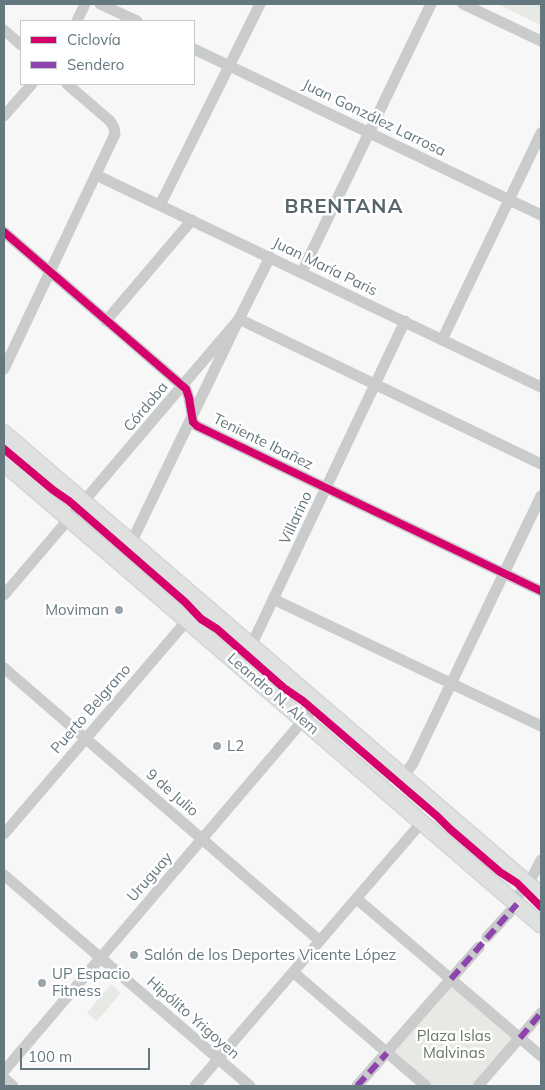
<!DOCTYPE html>
<meta charset="utf-8">
<style>
body{margin:0}
#map{position:relative;width:545px;height:1090px;overflow:hidden;background:#f7f7f7;font-family:Mulish,sans-serif}
canvas{display:block}
.frame{position:absolute;inset:0;border:5px solid #657880;pointer-events:none}
.legend{position:absolute;left:20px;top:20px;width:175px;height:65px;box-sizing:border-box;background:#fff;border:1px solid #c1c9cc;margin:0;padding:6px 9px;list-style:none;font-size:15px;color:#657880}
.legend li{display:flex;align-items:center;gap:10px;height:25px}
.legend b{width:25px;border:1px solid #c1c9cc}
.scale{position:absolute;left:20px;top:1048px;width:130px;height:22px;box-sizing:border-box;border:2px solid #657880;border-top:0;padding-left:6px;font-size:15px;line-height:18px;white-space:nowrap;color:#657880;-webkit-text-stroke:4px #fff;paint-order:stroke}
</style>
<div id="map">
<canvas width="545" height="1090"></canvas>
<div class="frame"></div>
<ul class="legend">
<li><b style="height:6px;background:#d6006c"></b>Ciclovía</li>
<li><b style="height:6px;background:#8e44ad"></b>Sendero</li>
</ul>
<div class="scale">100 m</div>
</div>
<script>
const context = document.querySelector('canvas').getContext('2d');
context.lineJoin = 'round';
function fillPath(path, color) { context.fillStyle = color; context.fill(path, 'evenodd'); }
const toPath = rows => new Path2D(rows.map(r => 'M' + r).join(''));
function strokePath(path, color, width, dash) { context.strokeStyle = color; context.lineWidth = width; context.lineCap = dash ? 'butt' : 'round'; context.setLineDash(dash || []); context.stroke(path); }
function drawText(font, color, halo, rows, align = 'center') {
  context.font = font + ' Mulish,sans-serif'; context.lineWidth = 5; context.setLineDash([]); context.textBaseline = 'middle'; context.strokeStyle = halo; context.fillStyle = color; for (const [text, x, y, turn = 0] of rows) {
    context.save(); context.translate(x, y); context.rotate((+turn || 0) * Math.PI / 180); context.textAlign = isNaN(turn) ? turn : align; if (halo) context.strokeText(text, 0, 0); context.fillText(text, 0, 0); context.restore();
  }
}
fillPath(toPath([
 [497,4,541,4,541,25],
 [4,439,71,501,69,506,65,507,4,457],
 [87,513,190,602,189,607,184,609,81,520,82,515],
 [204,613,306,701,304,706,301,709,197,621,200,615],
 [322,714,392,776,390,781,391,789,315,723,317,716],
 [406,788,426,805,423,810,420,811,401,796,401,793],
 [435,812,517,882,516,885,508,888,433,823,435,817],
 [111,984,121,993,97,1021,87,1013],
 [451,986,512,1037,513,1040,472,1086,433,1086,394,1051]
]), '#e6e9e4');
const major = toPath([
 [4,433,541,895],
 [4,463,541,925]
]);
strokePath(major, '#d3d4d5', 18);
strokePath(toPath([
 [100,4,137,21],
 [463,4,541,41],
 [77,21,85,4],
 [4,30,21,45],
 [194,49,541,215],
 [4,116,32,84],
 [96,175,541,387],
 [160,205,260,4],
 [4,232,186,389,189,398,193,422,197,426,541,591],
 [302,272,431,4],
 [106,321,192,220],
 [442,340,541,133],
 [4,369,115,134,114,128,110,121,67,84],
 [131,543,239,319,541,464],
 [4,595,239,319,270,257],
 [273,599,541,726],
 [251,646,405,321],
 [4,668,320,941],
 [403,777,413,763,541,496],
 [4,834,202,603],
 [4,875,250,1086],
 [357,899,541,1056],
 [514,901,531,879,541,860],
 [487,937,517,904],
 [293,972,426,1086],
 [4,1071,318,703],
 [4,1078,13,1086],
 [195,1086,422,822],
 [357,1086,479,947],
 [478,1086,541,1013]
]), '#cacccc', 11);
strokePath(major, '#dfe0e0', 15);
strokePath(toPath([
 [451,979,517,904],
 [520,1038,541,1013],
 [357,1086,387,1053]
]), '#8e44ad', 6, [12, 6]);
strokePath(toPath([
 [4,232,186,389,189,398,193,422,197,426,541,591],
 [4,449,53,490,69,501,185,602,201,619,217,629,284,688,303,701,438,817,450,829,500,872,517,883,541,907]
]), '#d6006c', 8);
for (const [x, y, r, color] of [
 [119,610,5,"#98a4aa"],
 [217,746,5,"#98a4aa"],
 [134,955,5,"#98a4aa"],
 [42,983,5,"#98a4aa"]
]) { const dot = new Path2D(); dot.arc(x, y, r, 0, 2 * Math.PI); context.fillStyle = color; context.fill(dot); strokePath(dot, '#fff', 2); }
drawText('15px', '#657880', '#fff', [
 ["Juan González Larrosa",374,118,26],
 ["Juan María Paris",325,267,26],
 ["Córdoba",146,407,-50],
 ["Teniente Ibañez",263,442,26],
 ["Villarino",296,518,-65],
 ["Leandro N. Alem",273,694,41],
 ["Puerto Belgrano",91,709,-49],
 ["9 de Julio",172,793,41],
 ["Uruguay",150,877,-49],
 ["Hipólito Yrigoyen",193,1018,41]
]);
drawText('15px', '#657880', '#fff', [
 ["Moviman",109,610,"right"],
 ["L2",227,746],
 ["Salón de los Deportes Vicente López",144,955],
 ["UP Espacio",52,974],
 ["Fitness",52,991]
], 'left');
drawText('15px', '#6a7863', '#fff', [
 ["Plaza Islas",454,1036],
 ["Malvinas",454,1053]
]);
context.letterSpacing = '1px';
drawText('bold 20px', '#56656b', '#fff', [
 ["BRENTANA",344,207]
]);
context.letterSpacing = '0px';
</script>
